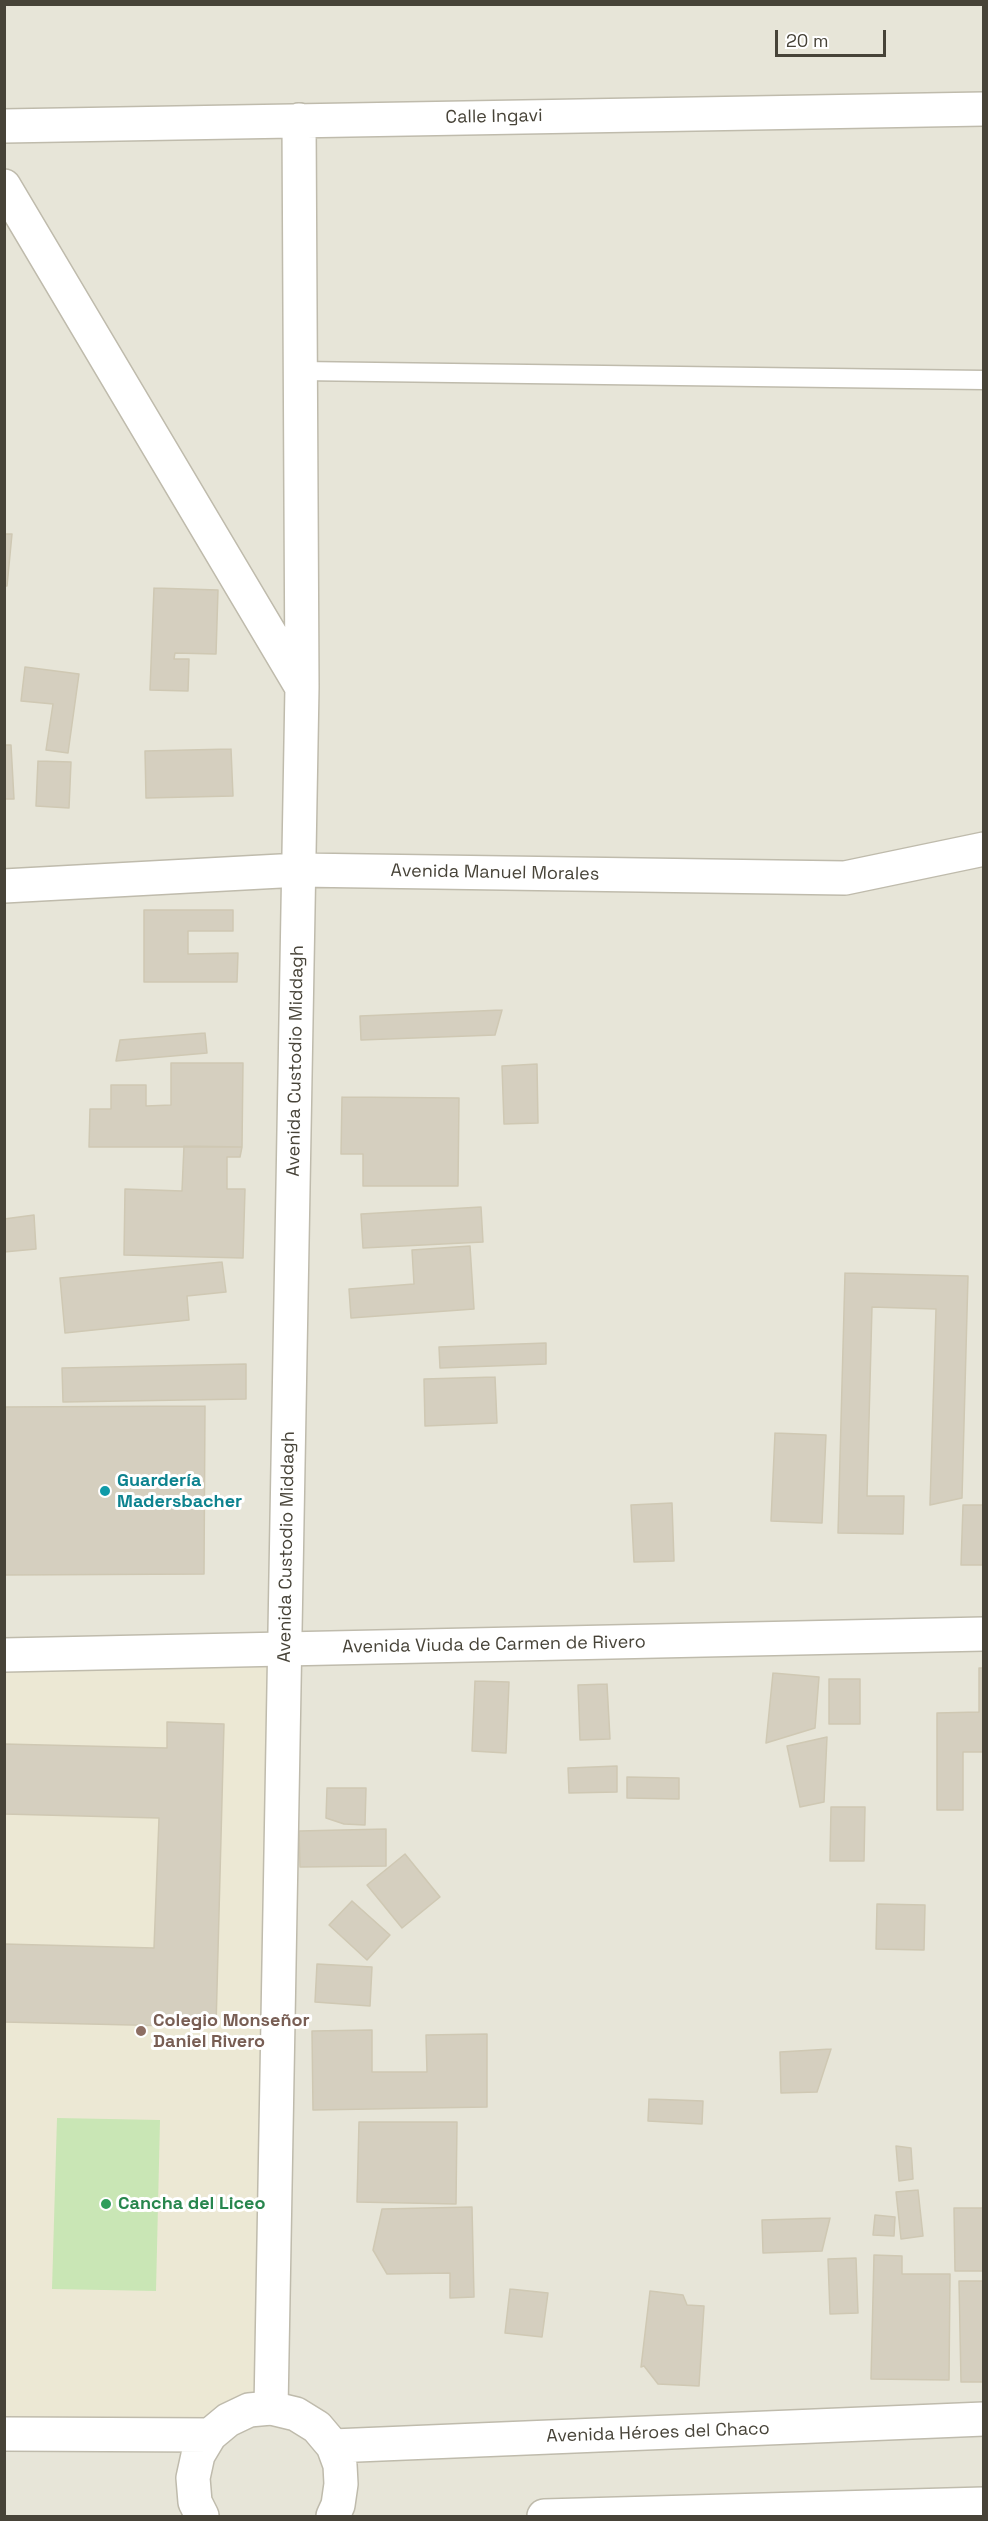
<!DOCTYPE html>
<meta charset="utf-8">
<style>
body{margin:0}
#map{position:relative;width:988px;height:2521px;overflow:hidden;background:#f4f2e9;font-family:"Space Grotesk",sans-serif}
canvas{display:block}
.frame{position:absolute;inset:0;border:6px solid #474338;pointer-events:none}
.scale{position:absolute;left:775px;top:30px;width:111px;height:27px;box-sizing:border-box;border:3px solid #474338;border-top:0;padding-left:8px;font-size:18px;line-height:21px;white-space:nowrap;color:#474338;-webkit-text-stroke:4px #fff;paint-order:stroke}
</style>
<div id="map">
<canvas width="988" height="2521"></canvas>
<div class="frame"></div>
<div class="scale">20 m</div>
</div>
<script>
const context = document.querySelector('canvas').getContext('2d');
context.lineJoin = 'round';
function fillPath(path, color) { context.fillStyle = color; context.fill(path, 'evenodd'); }
const toPath = rows => new Path2D(rows.map(r => 'M' + r).join(''));
function strokePath(path, color, width, dash) { context.strokeStyle = color; context.lineWidth = width; context.lineCap = dash ? 'butt' : 'round'; context.setLineDash(dash || []); context.stroke(path); }
function drawText(font, color, halo, rows, align = 'center') {
  context.font = font + ' "Space Grotesk",sans-serif'; context.lineWidth = 6; context.setLineDash([]); context.textBaseline = 'middle'; context.strokeStyle = halo; context.fillStyle = color; for (const [text, x, y, turn = 0] of rows) {
    context.save(); context.translate(x, y); context.rotate((+turn || 0) * Math.PI / 180); context.textAlign = isNaN(turn) ? turn : align; if (halo) context.strokeText(text, 0, 0); context.fillText(text, 0, 0); context.restore();
  }
}
fillPath(toPath([
 [5,5,983,5,983,2516,5,2516]
]), '#e7e5d8');
fillPath(toPath([
 [285,1649,271,2408,227,2420,5,2434,4,1655]
]), '#ece8d4');
fillPath(toPath([
 [57,2118,160,2120,156,2291,52,2289]
]), '#c9e6b5');
const building = toPath([
 [4,534,12,534,7,586,4,586,4,534],
 [154,588,218,590,216,654,175,653,174,659,189,659,188,691,150,690,154,588],
 [25,667,79,674,68,753,46,750,53,704,21,701,25,667],
 [4,745,11,745,14,799,4,799,4,745],
 [231,749,233,796,146,798,145,751,231,749],
 [38,761,71,762,69,808,36,806,38,761],
 [144,910,233,910,233,931,188,931,188,954,238,953,237,982,144,982,144,910],
 [502,1010,495,1035,361,1040,360,1016,502,1010],
 [205,1033,207,1053,116,1061,120,1040,205,1033],
 [171,1063,243,1063,242,1147,89,1147,90,1109,111,1109,111,1085,146,1085,146,1106,171,1105,171,1063],
 [537,1064,538,1123,504,1124,502,1066,537,1064],
 [342,1097,459,1098,458,1186,363,1186,363,1154,341,1154,342,1097],
 [184,1146,242,1147,240,1157,227,1157,227,1189,245,1189,243,1258,124,1255,125,1189,182,1191,184,1146],
 [481,1207,483,1242,363,1248,361,1214,481,1207],
 [34,1215,36,1249,4,1252,4,1219,34,1215],
 [470,1246,474,1309,351,1318,349,1289,414,1284,412,1250,470,1246],
 [222,1262,226,1292,187,1296,189,1320,65,1333,60,1278,222,1262],
 [845,1273,968,1276,962,1498,930,1505,936,1309,872,1307,867,1496,904,1496,903,1534,838,1533,845,1273],
 [546,1343,546,1364,440,1368,439,1347,546,1343],
 [246,1364,246,1399,63,1402,62,1368,246,1364],
 [495,1377,497,1423,425,1426,424,1379,495,1377],
 [205,1406,204,1574,4,1575,4,1407,205,1406],
 [775,1433,826,1435,822,1523,771,1521,775,1433],
 [672,1503,674,1561,634,1562,631,1505,672,1503],
 [963,1505,984,1505,984,1565,961,1565,963,1505],
 [979,1668,984,1668,984,1752,963,1752,963,1810,937,1810,937,1713,979,1712,979,1668],
 [773,1673,819,1677,815,1728,766,1743,773,1673],
 [829,1679,860,1679,860,1724,829,1724,829,1679],
 [475,1681,509,1682,506,1753,472,1751,475,1681],
 [607,1684,610,1739,580,1740,578,1685,607,1684],
 [167,1722,224,1724,216,2027,4,2022,4,1944,154,1948,159,1818,4,1814,4,1744,167,1748,167,1722],
 [827,1737,824,1802,800,1807,787,1746,827,1737],
 [617,1766,617,1792,569,1793,568,1768,617,1766],
 [627,1777,679,1778,679,1799,627,1798,627,1777],
 [327,1788,366,1788,365,1825,344,1824,326,1818,327,1788],
 [831,1807,865,1807,864,1861,830,1861,831,1807],
 [386,1829,386,1866,300,1867,299,1831,386,1829],
 [405,1854,440,1897,402,1928,367,1885,405,1854],
 [352,1901,390,1935,367,1960,329,1925,352,1901],
 [877,1904,925,1905,924,1950,876,1949,877,1904],
 [317,1964,372,1967,370,2006,315,2002,317,1964],
 [372,2030,372,2072,427,2072,426,2035,487,2034,487,2107,313,2110,312,2031,372,2030],
 [831,2049,817,2092,781,2093,780,2052,831,2049],
 [649,2099,703,2101,702,2124,648,2121,649,2099],
 [359,2122,457,2122,456,2204,357,2202,359,2122],
 [896,2146,911,2148,913,2179,899,2181,896,2146],
 [918,2190,923,2236,901,2239,896,2192,918,2190],
 [472,2207,474,2297,450,2298,450,2273,387,2274,373,2250,382,2209,472,2207],
 [954,2208,984,2208,984,2271,955,2271,954,2208],
 [875,2215,895,2217,894,2236,873,2235,875,2215],
 [830,2218,822,2251,763,2253,762,2220,830,2218],
 [874,2255,902,2256,902,2274,950,2274,949,2380,871,2379,874,2255],
 [856,2258,858,2313,830,2314,828,2259,856,2258],
 [959,2281,984,2281,984,2382,961,2382,959,2281],
 [510,2289,548,2293,542,2337,505,2333,510,2289],
 [650,2291,683,2295,687,2305,704,2306,699,2386,658,2384,644,2366,641,2367,650,2291]
]);
fillPath(building, '#d5cfbf');
strokePath(building, '#cfc8b3', 1.5);
const service = toPath([
 [300,371,984,380]
]);
const minor = toPath([
 [4,126,984,109],
 [4,186,301,686],
 [4,886,299,870,845,878,984,849],
 [271,2408,302,687,299,120]
]);
const tertiary = toPath([
 [4,1655,984,1634],
 [4,2434,210,2435],
 [333,2446,984,2419],
 [202,2516,195,2502,193,2478,198,2455,210,2435,228,2420,249,2410,271,2408,296,2414,317,2427,333,2446,340,2465,341,2484,338,2505,333,2516],
 [544,2516,984,2504]
]);
strokePath(service, '#bfbbac', 21);
strokePath(minor, '#bfbbac', 36);
strokePath(tertiary, '#bfbbac', 36);
strokePath(service, '#fff', 18);
strokePath(minor, '#fff', 33);
strokePath(tertiary, '#fff', 33);
for (const [x, y, r, color] of [
 [105,1491,6,"#0f9aa8"],
 [141,2031,6,"#8d6e63"],
 [106,2204,6,"#2e9e5b"]
]) { const dot = new Path2D(); dot.arc(x, y, r, 0, 2 * Math.PI); context.fillStyle = color; context.fill(dot); strokePath(dot, '#fff', 2); }
drawText('18px', '#474338', '#fff', [
 ["Calle Ingavi",494,117,-1],
 ["Avenida Manuel Morales",495,873,1],
 ["Avenida Custodio Middagh",296,1061,-89],
 ["Avenida Custodio Middagh",287,1547,-89],
 ["Avenida Viuda de Carmen de Rivero",494,1645,-1],
 ["Avenida Héroes del Chaco",658,2433,-2]
]);
drawText('bold 18px', '#0d838f', '#fff', [
 ["Guardería",117,1481],
 ["Madersbacher",117,1502]
], 'left');
drawText('bold 18px', '#785e54', '#fff', [
 ["Colegio Monseñor",153,2021],
 ["Daniel Rivero",153,2042]
], 'left');
drawText('bold 18px', '#27864d', '#fff', [
 ["Cancha del Liceo",118,2204]
], 'left');
</script>
